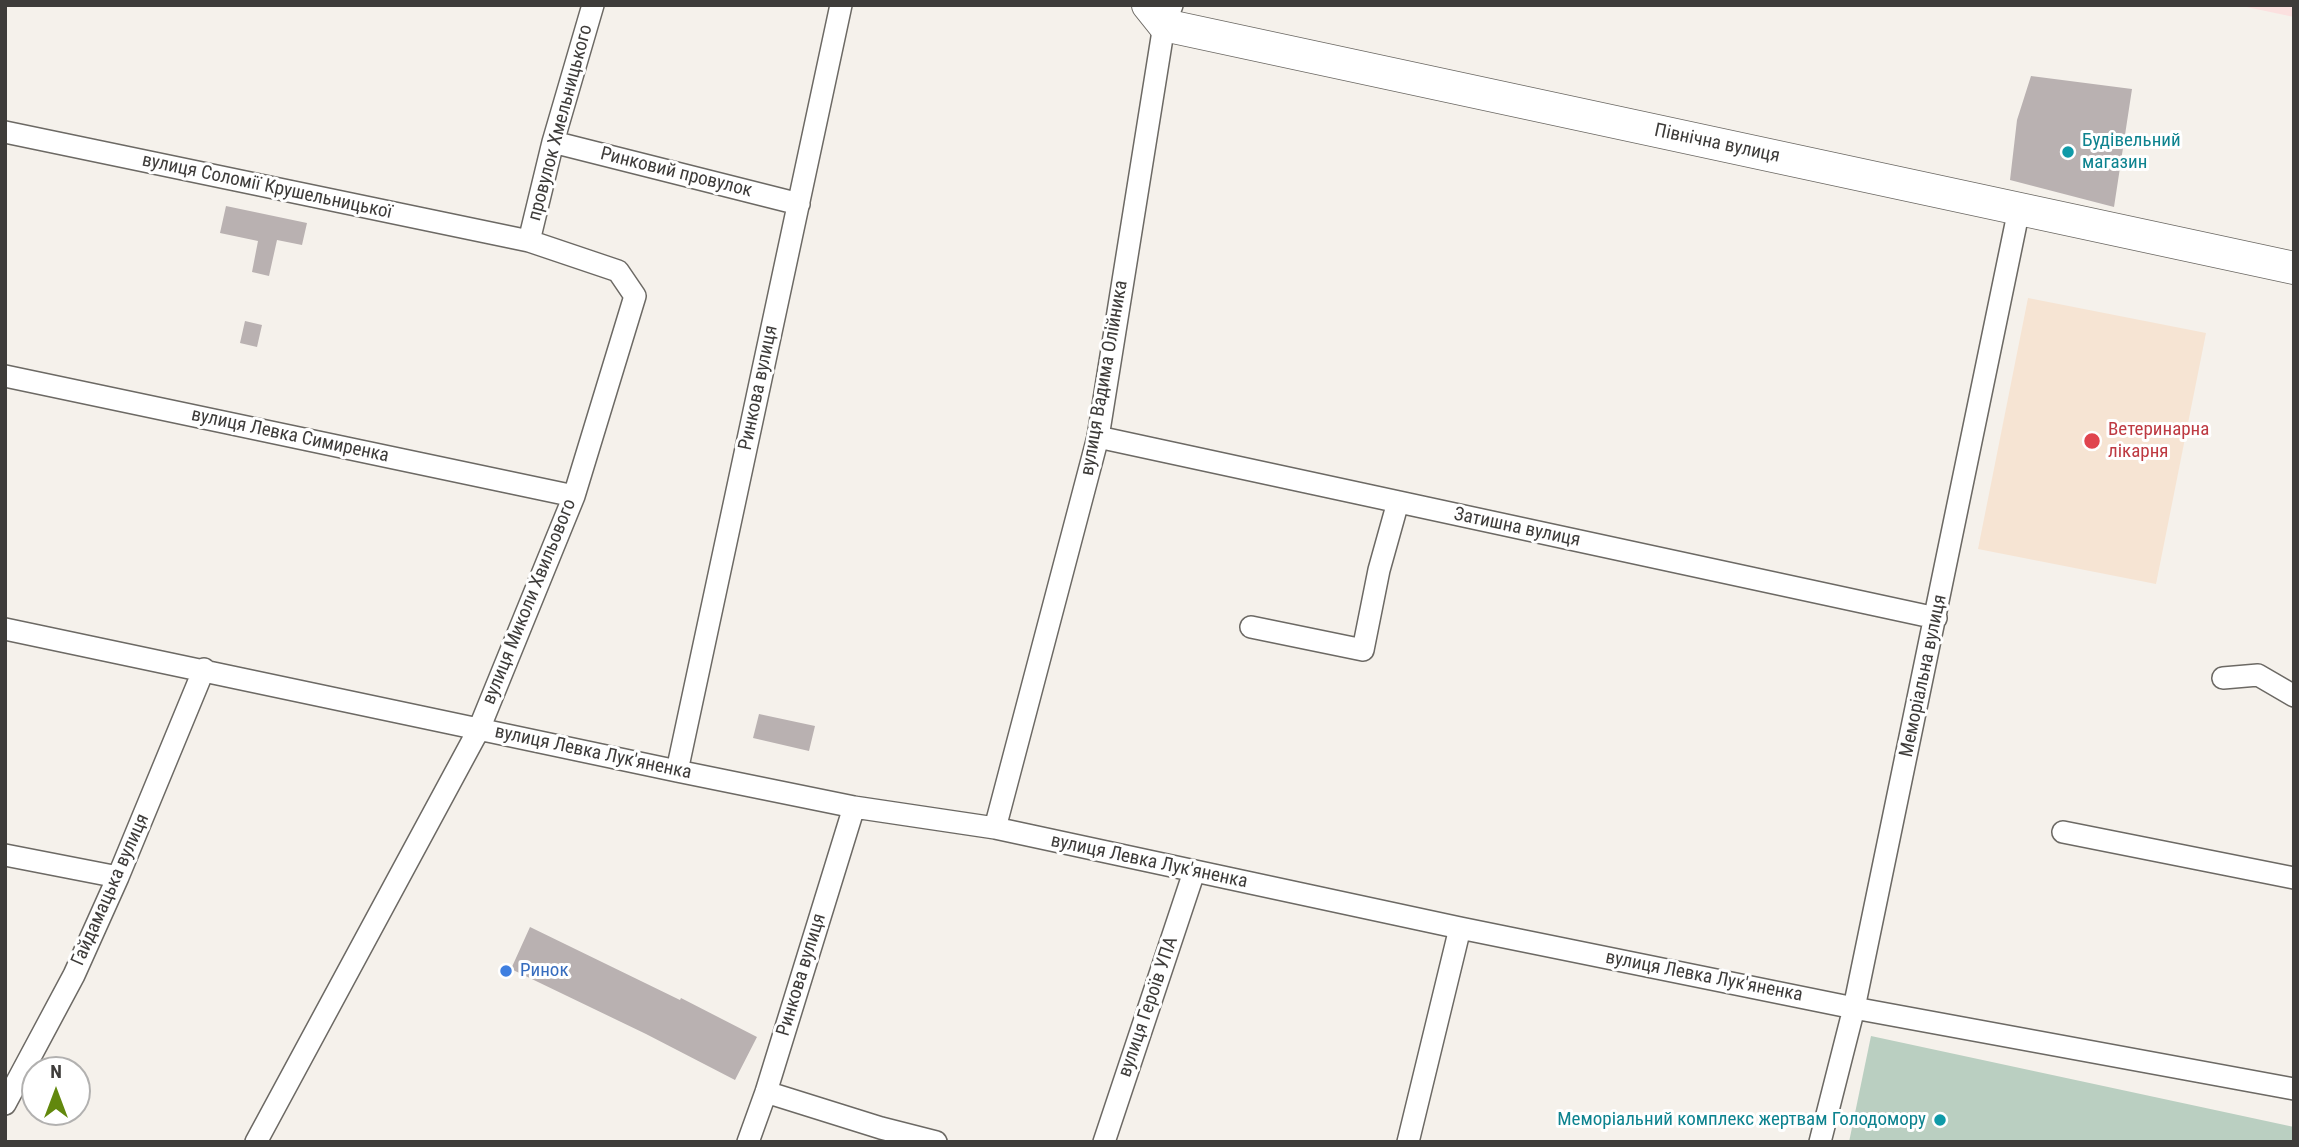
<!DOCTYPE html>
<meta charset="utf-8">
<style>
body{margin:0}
#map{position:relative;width:2299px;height:1147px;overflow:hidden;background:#f5f1eb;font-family:"Roboto Condensed",sans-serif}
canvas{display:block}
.frame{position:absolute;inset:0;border:7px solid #3e3c3a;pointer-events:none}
.north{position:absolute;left:21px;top:1056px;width:70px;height:70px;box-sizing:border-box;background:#fff;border:2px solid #b2b1b0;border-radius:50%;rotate:0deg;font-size:19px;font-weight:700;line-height:28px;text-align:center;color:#3e3c3a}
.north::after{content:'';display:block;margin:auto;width:24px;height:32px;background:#62880d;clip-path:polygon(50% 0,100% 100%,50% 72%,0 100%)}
</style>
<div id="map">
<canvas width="2299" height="1147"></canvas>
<div class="frame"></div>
<div class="north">N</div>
</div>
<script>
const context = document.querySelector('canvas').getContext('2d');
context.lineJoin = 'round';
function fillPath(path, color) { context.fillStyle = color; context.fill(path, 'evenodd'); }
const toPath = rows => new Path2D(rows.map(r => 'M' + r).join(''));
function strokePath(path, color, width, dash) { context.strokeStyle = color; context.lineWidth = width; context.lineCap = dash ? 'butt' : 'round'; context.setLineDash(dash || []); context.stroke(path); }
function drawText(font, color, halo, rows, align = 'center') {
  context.font = font + ' "Roboto Condensed",sans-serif'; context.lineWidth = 6; context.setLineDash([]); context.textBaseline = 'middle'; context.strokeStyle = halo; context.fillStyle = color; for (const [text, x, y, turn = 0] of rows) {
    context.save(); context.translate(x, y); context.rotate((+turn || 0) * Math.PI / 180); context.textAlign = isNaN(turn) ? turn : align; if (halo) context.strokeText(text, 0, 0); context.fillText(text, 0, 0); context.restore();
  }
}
fillPath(toPath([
 [2237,5,2294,5,2294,17]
]), '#fbe0df');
fillPath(toPath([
 [2028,298,2206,333,2156,584,1978,549]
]), '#f6e4d3');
fillPath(toPath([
 [1871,1036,2294,1127,2294,1142,1849,1142]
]), '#bacfc1');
fillPath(toPath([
 [2031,76,2132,89,2114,207,2010,180,2017,120],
 [226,206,307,223,302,245,277,240,269,276,252,272,258,241,220,233],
 [245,321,262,325,257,347,240,343],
 [759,714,815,726,809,751,753,738],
 [530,927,680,1000,681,998,757,1037,735,1080,646,1034,511,969]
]), '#b9b1b1');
const street = toPath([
 [5,132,529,241,618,271,635,296,574,496,479,729,256,1142],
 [553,142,799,204],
 [529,241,553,142,593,5],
 [5,376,574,496],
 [1098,437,1936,618],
 [1251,627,1363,650,1379,570,1398,502],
 [5,629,677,771,854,807,995,828,1460,928,1854,1008,2294,1089],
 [2223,678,2258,675,2294,696],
 [677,771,841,5],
 [995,828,1098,437,1164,25,1172,5],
 [2063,832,2294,878],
 [5,855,118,877],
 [766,1092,881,1128,936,1142],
 [5,1104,74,975,118,877,204,669],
 [748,1142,766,1092,854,807],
 [1104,1142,1194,872],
 [1408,1142,1460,928],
 [1820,1142,1854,1008,2019,209]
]);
const secondary = toPath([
 [1148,5,1164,25,2294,268]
]);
strokePath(street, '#6c6964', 24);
strokePath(secondary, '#6c6964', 34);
strokePath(street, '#fff', 21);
strokePath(secondary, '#fff', 32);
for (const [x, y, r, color] of [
 [2068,152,7,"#0f9aa8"],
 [2092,441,9,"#e0444e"],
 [506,971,7,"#3f7fe0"],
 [1940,1120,7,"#0f9aa8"]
]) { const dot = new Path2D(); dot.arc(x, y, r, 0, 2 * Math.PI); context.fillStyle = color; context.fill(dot); strokePath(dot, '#fff', 2.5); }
drawText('19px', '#3e3c3a', '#fff', [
 ["провулок Хмельницького",561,123,-75],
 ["Північна вулиця",1717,144,12],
 ["Ринковий провулок",676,173,14],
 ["вулиця Соломії Крушельницької",267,187,12],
 ["вулиця Вадима Олійника",1105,378,-80],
 ["Ринкова вулиця",759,388,-78],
 ["вулиця Левка Симиренка",290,436,12],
 ["Затишна вулиця",1517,528,12],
 ["вулиця Миколи Хвильового",530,602,-68],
 ["Меморіальна вулиця",1924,676,-78],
 ["вулиця Левка Лук'яненка",593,753,12],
 ["вулиця Левка Лук'яненка",1149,862,12],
 ["Гайдамацька вулиця",111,890,-66],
 ["Ринкова вулиця",802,975,-73],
 ["вулиця Левка Лук'яненка",1704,977,11],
 ["вулиця Героїв УПА",1149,1007,-71]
]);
drawText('19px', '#0d838f', '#fff', [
 ["Будівельний",2082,141],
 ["магазин",2082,163],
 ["Меморіальний комплекс жертвам Голодомору",1926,1120,"right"]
], 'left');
drawText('19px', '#be3a42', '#fff', [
 ["Ветеринарна",2108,430],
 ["лікарня",2108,452]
], 'left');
drawText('19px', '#366cbe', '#fff', [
 ["Ринок",520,971]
], 'left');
</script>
